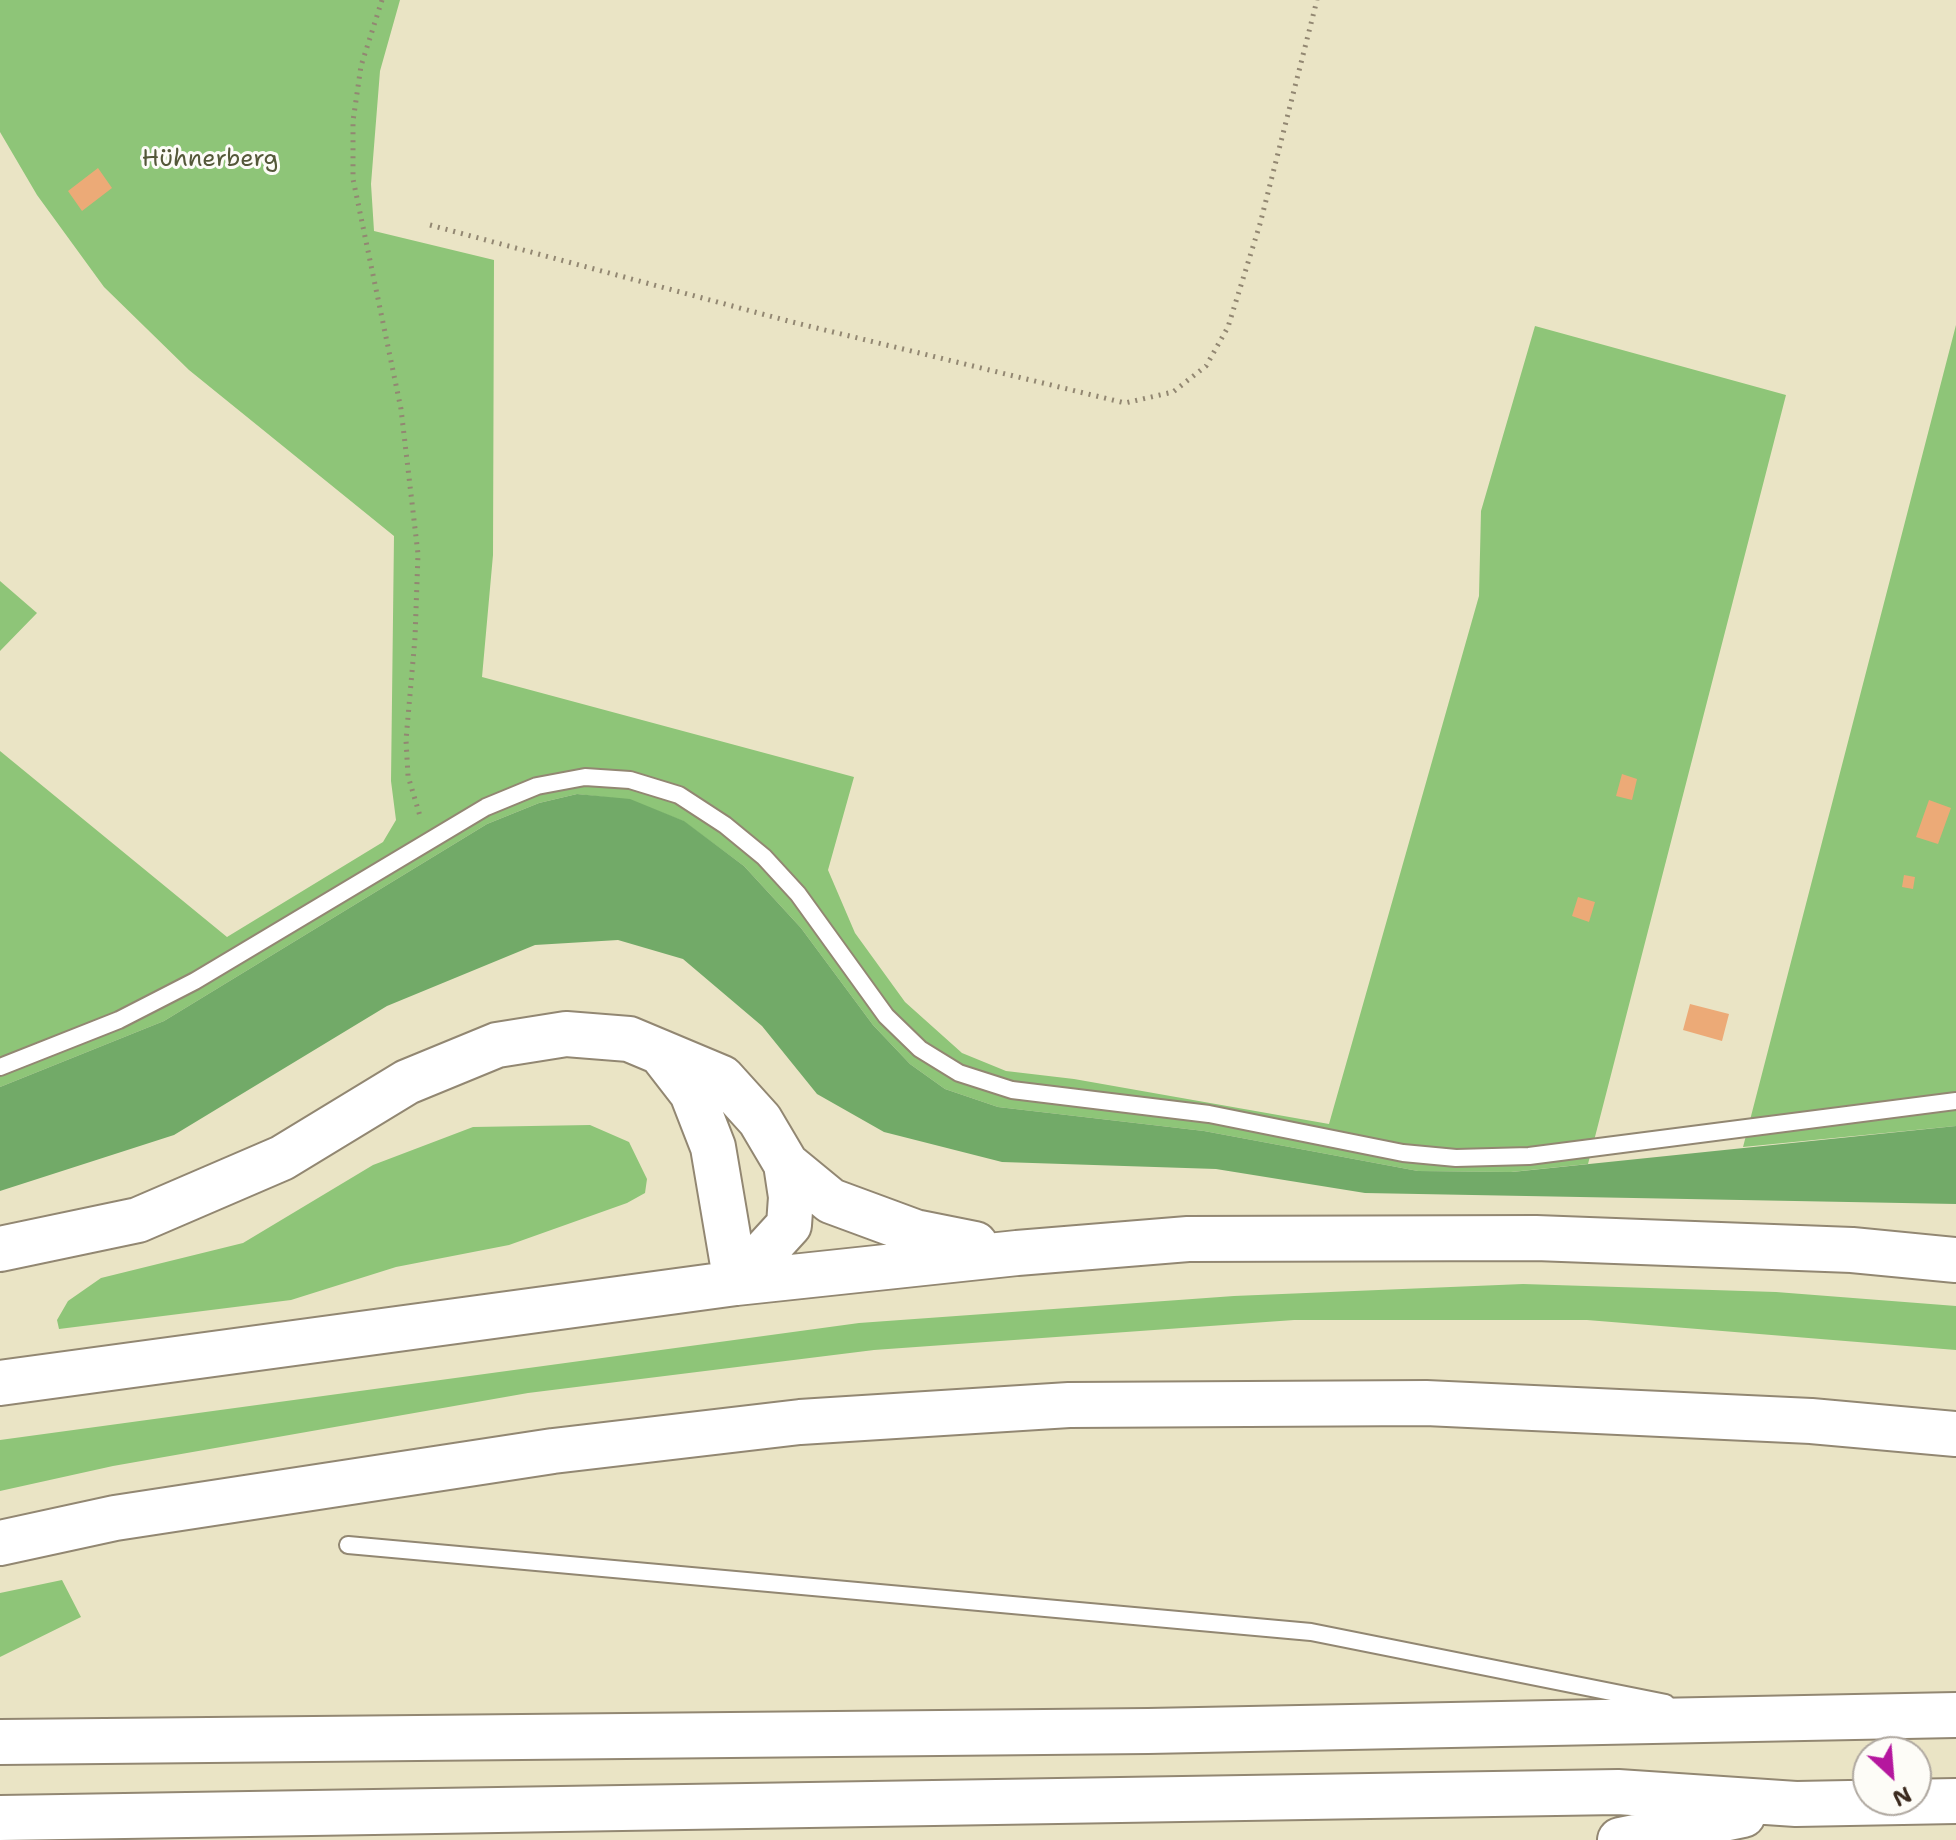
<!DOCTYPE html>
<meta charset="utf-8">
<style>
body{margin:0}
#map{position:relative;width:1956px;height:1840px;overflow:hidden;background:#eae4c5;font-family:"Shantell Sans",sans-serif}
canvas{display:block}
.north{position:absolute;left:1852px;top:1736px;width:80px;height:80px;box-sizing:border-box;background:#fdfcf7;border:2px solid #afa8a0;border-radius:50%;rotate:154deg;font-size:22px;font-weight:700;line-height:32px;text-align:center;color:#3b2a1e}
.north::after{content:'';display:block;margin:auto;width:28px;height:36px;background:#b5179e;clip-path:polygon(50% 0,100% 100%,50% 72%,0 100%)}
</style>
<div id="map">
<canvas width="1956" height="1840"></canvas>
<div class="north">N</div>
</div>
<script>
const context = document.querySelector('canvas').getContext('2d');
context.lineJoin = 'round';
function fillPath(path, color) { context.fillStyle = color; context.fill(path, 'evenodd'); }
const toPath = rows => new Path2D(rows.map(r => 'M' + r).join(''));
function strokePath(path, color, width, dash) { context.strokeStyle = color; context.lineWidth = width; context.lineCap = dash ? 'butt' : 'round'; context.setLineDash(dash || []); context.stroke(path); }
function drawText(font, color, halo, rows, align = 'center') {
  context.font = font + ' "Shantell Sans",sans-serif'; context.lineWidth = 6; context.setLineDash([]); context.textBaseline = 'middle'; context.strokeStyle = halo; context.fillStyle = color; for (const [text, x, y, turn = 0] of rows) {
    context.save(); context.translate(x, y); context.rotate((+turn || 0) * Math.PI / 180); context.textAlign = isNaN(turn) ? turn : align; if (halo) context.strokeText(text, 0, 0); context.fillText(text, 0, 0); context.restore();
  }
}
fillPath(toPath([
 [0,0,400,0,380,71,371,184,374,231,494,260,493,555,482,677,854,777,828,870,855,933,905,1002,962,1053,1006,1071,1074,1079,1329,1124,1479,596,1481,511,1535,326,1786,395,1588,1164,1511,1172,1418,1171,1204,1131,998,1107,945,1089,910,1064,873,1025,801,928,744,866,683,821,630,800,577,794,539,803,487,824,164,1021,0,1087,0,751,227,937,383,842,396,820,391,781,394,536,189,370,104,287,37,195,0,132],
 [1956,325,1956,1126,1743,1147],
 [0,581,37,613,0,651],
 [590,1125,629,1142,647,1179,645,1193,627,1203,509,1245,396,1267,291,1300,59,1329,57,1320,68,1301,101,1278,243,1243,373,1165,473,1127],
 [1523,1284,1776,1292,1956,1306,1956,1350,1587,1320,1294,1320,874,1350,528,1393,113,1466,0,1491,0,1440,859,1323,1234,1296],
 [62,1580,81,1617,0,1657,0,1593]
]), '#8ec578');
fillPath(toPath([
 [577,794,630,799,684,821,744,866,801,928,873,1025,910,1064,945,1089,998,1107,1204,1131,1418,1171,1512,1172,1956,1126,1956,1204,1365,1193,1216,1169,1002,1162,884,1132,817,1094,762,1026,683,959,618,940,535,945,387,1006,174,1135,0,1191,0,1087,164,1021,487,824,539,803]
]), '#72aa68');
fillPath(toPath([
 [98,168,112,188,82,211,68,191],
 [1622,774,1637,779,1632,800,1616,796],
 [1929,800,1951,808,1938,844,1916,837],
 [1904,875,1915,877,1913,889,1902,887],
 [1578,897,1595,902,1589,922,1572,916],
 [1690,1004,1729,1014,1722,1041,1683,1030]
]), '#ecaa77');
const service = toPath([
 [0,1067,119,1020,195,981,486,807,537,786,585,777,630,780,679,795,725,825,764,857,798,894,886,1016,920,1049,959,1073,1012,1090,1209,1114,1403,1153,1456,1158,1529,1156,1956,1101],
 [348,1545,1311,1632,1666,1703]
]);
const primary = toPath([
 [661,1053,692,1093,713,1147,736,1283],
 [0,1249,138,1220,282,1158,407,1082,497,1045,566,1034,629,1039,722,1078,760,1120,786,1164,831,1201,915,1232,975,1244],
 [736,1283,789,1225,791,1197,786,1164],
 [0,1383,736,1283,1017,1253,1188,1239,1536,1238,1852,1250,1956,1260]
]);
const motorway = toPath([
 [0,1543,115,1518,553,1451,800,1422,1069,1405,1426,1403,1811,1421,1956,1434],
 [0,1742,1148,1731,1956,1715],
 [0,1818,1618,1792,1796,1804,1956,1801],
 [1620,1840,1743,1815]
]);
strokePath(service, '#928772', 20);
strokePath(primary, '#928772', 48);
strokePath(motorway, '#928772', 48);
strokePath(toPath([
 [382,0,361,66,353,121,353,179,401,409,418,554,415,638,406,740,408,776,420,816],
 [430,225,792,322,1125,403,1173,392,1206,366,1228,327,1260,224,1317,0]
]), '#928772', 5, [2, 6]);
strokePath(service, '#fff', 16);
strokePath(primary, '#fff', 44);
strokePath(motorway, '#fff', 44);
drawText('24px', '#545839', '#fdfcf7', [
 ["Hühnerberg",210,160]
]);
</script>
